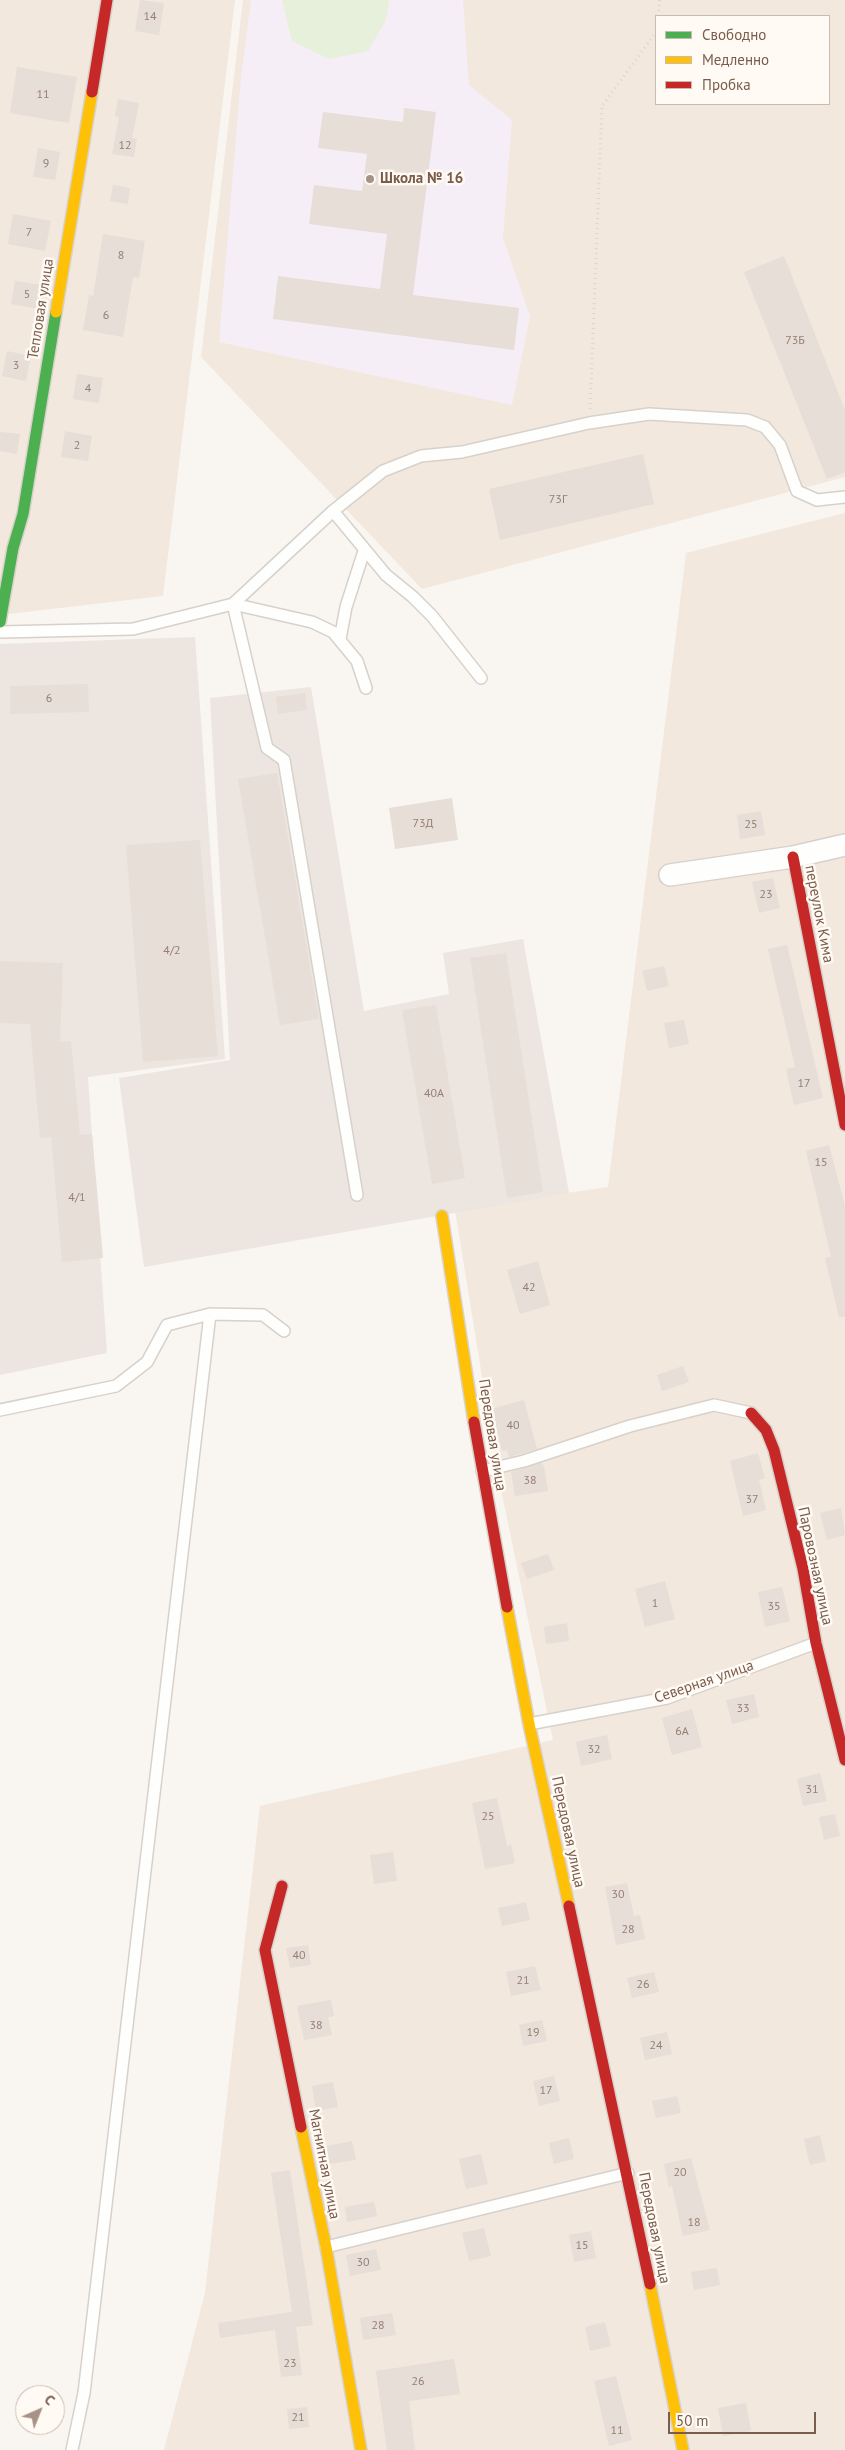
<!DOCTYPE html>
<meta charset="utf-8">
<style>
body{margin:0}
#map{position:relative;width:845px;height:2450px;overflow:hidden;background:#f9f5f0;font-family:"PT Sans",sans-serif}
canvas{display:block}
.legend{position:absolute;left:655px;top:15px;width:175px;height:90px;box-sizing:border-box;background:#fffaf3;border:1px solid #cabbb1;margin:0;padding:6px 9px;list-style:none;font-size:15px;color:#7a5c4d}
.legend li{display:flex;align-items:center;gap:10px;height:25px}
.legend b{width:25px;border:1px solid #cabbb1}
.north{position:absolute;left:15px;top:2385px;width:50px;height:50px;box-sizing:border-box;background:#fffaf3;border:1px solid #cabbb1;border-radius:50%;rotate:44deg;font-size:14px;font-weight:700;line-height:20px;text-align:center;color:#7a5c4d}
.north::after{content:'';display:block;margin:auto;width:18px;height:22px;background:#a69286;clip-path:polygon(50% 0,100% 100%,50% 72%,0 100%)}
.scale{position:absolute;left:668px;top:2412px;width:148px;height:22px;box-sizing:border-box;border:2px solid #7a5c4d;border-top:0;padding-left:6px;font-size:15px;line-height:18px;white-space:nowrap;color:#7a5c4d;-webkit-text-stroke:4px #fffaf3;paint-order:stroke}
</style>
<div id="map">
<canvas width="845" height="2450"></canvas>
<ul class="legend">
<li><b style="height:6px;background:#4caf50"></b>Свободно</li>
<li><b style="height:6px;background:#ffc107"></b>Медленно</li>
<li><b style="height:6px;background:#c62828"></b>Пробка</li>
</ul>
<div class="north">С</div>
<div class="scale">50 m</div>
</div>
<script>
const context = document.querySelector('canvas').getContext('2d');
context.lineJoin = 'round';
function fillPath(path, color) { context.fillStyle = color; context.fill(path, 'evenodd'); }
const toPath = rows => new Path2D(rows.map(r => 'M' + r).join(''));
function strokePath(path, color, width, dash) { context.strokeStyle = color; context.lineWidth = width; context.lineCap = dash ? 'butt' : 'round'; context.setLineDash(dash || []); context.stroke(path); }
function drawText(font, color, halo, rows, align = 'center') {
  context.font = font + ' "PT Sans",sans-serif'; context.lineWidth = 5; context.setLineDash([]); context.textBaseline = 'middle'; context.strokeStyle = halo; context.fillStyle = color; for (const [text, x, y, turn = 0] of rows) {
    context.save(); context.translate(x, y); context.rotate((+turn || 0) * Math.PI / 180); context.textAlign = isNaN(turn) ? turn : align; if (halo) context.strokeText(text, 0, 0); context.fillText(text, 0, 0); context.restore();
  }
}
fillPath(toPath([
 [0,0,235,0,163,596,0,615],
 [243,0,845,0,845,477,422,589,201,357],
 [656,16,829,16,829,104,656,104],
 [845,513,845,2450,164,2450,205,2293,260,1806,553,1740,498,1475,455,1210,608,1187,686,553]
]), '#f2e8de');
fillPath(toPath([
 [195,637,225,1059,88,1077,107,1353,0,1375,0,644],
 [311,687,364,1011,449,994,443,953,523,939,569,1193,144,1267,119,1078,230,1060,210,698]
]), '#ede5e0');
fillPath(toPath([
 [251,0,463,0,469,85,512,120,503,238,530,316,512,405,219,342,241,77]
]), '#f6eef6');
fillPath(toPath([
 [282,0,389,0,386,20,368,51,329,59,292,41]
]), '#e7f0db');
fillPath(toPath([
 [140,0,164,3,159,35,135,31],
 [17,67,77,77,69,123,10,113],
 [118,99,139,103,132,138,137,139,134,157,112,154,119,117,115,116],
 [404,108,436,112,413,295,519,308,514,350,273,319,278,276,380,289,387,234,309,224,314,185,362,191,367,154,318,148,323,112,403,122],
 [38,148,60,152,55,180,33,177],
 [113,185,130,188,128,204,110,201],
 [13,214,51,221,45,251,8,244],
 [103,234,145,241,139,278,133,277,123,337,83,330,89,295,93,296],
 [784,256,845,410,845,472,827,479,744,272],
 [15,281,42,285,38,309,11,304],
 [7,351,31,356,26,381,2,376],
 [77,374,103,378,99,403,73,399],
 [65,431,92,436,88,461,61,457],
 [0,432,20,434,17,454,0,451],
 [643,454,654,504,500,540,489,489],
 [88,684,89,712,10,714,10,686],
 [305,693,307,710,278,714,276,697],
 [277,773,319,1019,280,1025,238,779],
 [452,798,458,840,395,849,389,808],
 [761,811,765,835,740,839,737,815],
 [200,840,218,1056,143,1062,126,845],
 [773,878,780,908,759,913,752,882],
 [787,945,823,1098,794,1105,786,1069,795,1067,768,949],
 [506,953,543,1192,507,1198,470,958],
 [0,961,63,963,60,1042,71,1041,80,1135,92,1134,103,1258,62,1262,51,1137,40,1138,30,1024,0,1023],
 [664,966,669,986,647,991,642,971],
 [436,1005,465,1178,432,1184,402,1010],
 [684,1020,689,1044,669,1048,664,1023],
 [829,1145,845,1206,845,1317,839,1317,825,1258,831,1257,806,1151],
 [538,1261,550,1305,520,1314,507,1270],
 [683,1366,689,1382,662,1391,657,1375],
 [524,1400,537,1449,509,1457,507,1450,502,1451,491,1409],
 [758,1453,765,1478,759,1480,766,1510,743,1516,730,1461],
 [541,1463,544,1466,548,1491,515,1496,511,1472],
 [841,1508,845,1535,827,1540,820,1513],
 [548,1554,554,1570,527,1579,521,1563],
 [665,1581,675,1619,645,1627,635,1589],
 [782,1587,790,1621,765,1627,758,1592],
 [567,1623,569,1641,546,1644,544,1627],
 [754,1694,759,1717,732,1724,726,1700],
 [692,1709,702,1747,672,1755,662,1718],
 [607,1735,612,1759,581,1766,576,1742],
 [820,1773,827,1801,803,1806,797,1779],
 [497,1798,507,1846,511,1845,515,1863,485,1869,472,1803],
 [835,1814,840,1836,824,1840,819,1817],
 [393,1852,397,1881,374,1884,370,1855],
 [627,1883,634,1916,640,1915,645,1939,616,1945,605,1887],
 [526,1902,530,1920,502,1926,498,1908],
 [308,1945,311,1965,290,1968,286,1948],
 [535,1966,541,1990,511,1996,506,1972],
 [654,1972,659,1992,632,1998,627,1978],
 [331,2000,334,2016,328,2017,332,2035,304,2040,297,2006],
 [542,2020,547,2041,523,2046,519,2025],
 [667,2032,672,2054,645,2060,640,2038],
 [554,2076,560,2101,539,2106,533,2081],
 [333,2082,338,2107,316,2111,312,2086],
 [677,2096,681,2113,656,2118,652,2101],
 [820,2135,826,2161,810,2165,804,2139],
 [569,2138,574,2159,554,2164,549,2143],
 [352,2141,356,2160,329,2164,326,2146],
 [481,2154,488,2184,466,2189,459,2159],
 [691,2158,710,2230,683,2236,672,2186,669,2187,664,2164],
 [290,2170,313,2325,296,2327,302,2375,281,2377,275,2330,220,2338,218,2323,292,2312,271,2173],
 [374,2202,377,2216,347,2222,345,2207],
 [484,2228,491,2256,469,2261,462,2233],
 [591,2231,596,2258,574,2262,569,2235],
 [376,2249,381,2270,350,2276,346,2255],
 [717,2268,720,2285,694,2290,691,2272],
 [392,2313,396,2335,363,2340,360,2318],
 [605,2322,611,2346,590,2351,585,2327],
 [454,2359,460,2394,409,2401,415,2450,387,2450,376,2371],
 [616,2376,632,2440,609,2446,594,2381],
 [746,2403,751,2431,723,2436,718,2408],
 [307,2407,309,2427,289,2429,287,2409]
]), '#e6ded7');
const lane = toPath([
 [333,511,386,575,413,597,432,616,481,678],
 [0,632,133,629,233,604,333,511,383,471,421,456,462,452,589,423,649,414,747,420,765,427,780,445,797,491,817,500,845,497],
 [340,639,346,607,364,551],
 [357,1195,284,760,267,748,233,604,312,622,333,632,357,661,366,688],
 [0,1410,116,1386,147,1362,167,1325,210,1314,263,1315,284,1331],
 [482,1471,524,1461,630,1426,714,1405,751,1413],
 [529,1724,667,1698,816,1643],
 [326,2247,628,2173],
 [72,2450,84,2393,210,1314]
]);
const street = toPath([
 [670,875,793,857,845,845]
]);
const fast = toPath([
 [0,622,13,548,23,514,56,312]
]);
const slow = toPath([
 [56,312,92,92],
 [442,1216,474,1422],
 [507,1607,529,1724,569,1906],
 [301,2127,326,2247,361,2450],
 [650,2284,683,2450]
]);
const jam = toPath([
 [92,92,107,0],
 [793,857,845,1125],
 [751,1413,766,1430,774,1450,803,1569,816,1643,845,1760],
 [474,1422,507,1607],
 [282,1886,265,1950,301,2127],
 [569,1906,650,2284]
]);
strokePath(lane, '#d7d1cb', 14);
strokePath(street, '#d7d1cb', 24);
strokePath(fast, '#d9d2cb', 14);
strokePath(slow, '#d9d2cb', 14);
strokePath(jam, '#d9d2cb', 14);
strokePath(toPath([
 [658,16,660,0],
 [590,409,602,106,656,32]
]), '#dcd5d0', 3, [1, 4]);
strokePath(lane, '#fefefd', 11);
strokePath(street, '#fefefd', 21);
strokePath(fast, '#4caf50', 11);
strokePath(slow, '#ffc107', 11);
strokePath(jam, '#c62828', 11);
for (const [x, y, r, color] of [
 [370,179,5,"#a69286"]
]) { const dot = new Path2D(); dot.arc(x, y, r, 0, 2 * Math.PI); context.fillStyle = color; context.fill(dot); strokePath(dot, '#fffaf3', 2); }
drawText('12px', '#977e72', null, [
 ["14",150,17],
 ["11",43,95],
 ["12",125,146],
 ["9",46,164],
 ["7",29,233],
 ["8",121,256],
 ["5",27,295],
 ["6",106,316],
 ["73Б",795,341],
 ["3",16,366],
 ["4",88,389],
 ["2",77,446],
 ["73Г",558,500],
 ["6",49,699],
 ["73Д",423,824],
 ["25",751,825],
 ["23",766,895],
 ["4/2",172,951],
 ["17",804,1084],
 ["40А",434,1094],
 ["15",821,1163],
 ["4/1",77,1198],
 ["42",529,1288],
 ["40",513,1426],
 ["38",530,1481],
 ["37",752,1500],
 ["1",655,1604],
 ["35",774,1607],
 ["33",743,1709],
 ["6А",682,1732],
 ["32",594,1750],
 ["31",812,1790],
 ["25",488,1817],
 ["30",618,1895],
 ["28",628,1930],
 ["40",299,1956],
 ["21",523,1981],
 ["26",643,1985],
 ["38",316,2026],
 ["19",533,2033],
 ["24",656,2046],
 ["17",546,2091],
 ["20",680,2173],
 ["18",694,2223],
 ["15",582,2246],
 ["30",363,2263],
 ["28",378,2326],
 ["23",290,2364],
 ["26",418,2382],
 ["21",298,2418],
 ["11",617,2431]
]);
drawText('bold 15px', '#7a5c4d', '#fffaf3', [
 ["Школа № 16",380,179]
], 'left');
drawText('15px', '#7a5c4d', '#fffaf3', [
 ["Тепловая улица",41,309,-81],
 ["переулок Кима",819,914,79],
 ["Передовая улица",492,1435,81],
 ["Паровозная улица",815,1566,78],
 ["Северная улица",704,1682,-19],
 ["Передовая улица",568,1832,78],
 ["Магнитная улица",324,2164,79],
 ["Передовая улица",654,2228,79]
]);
</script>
